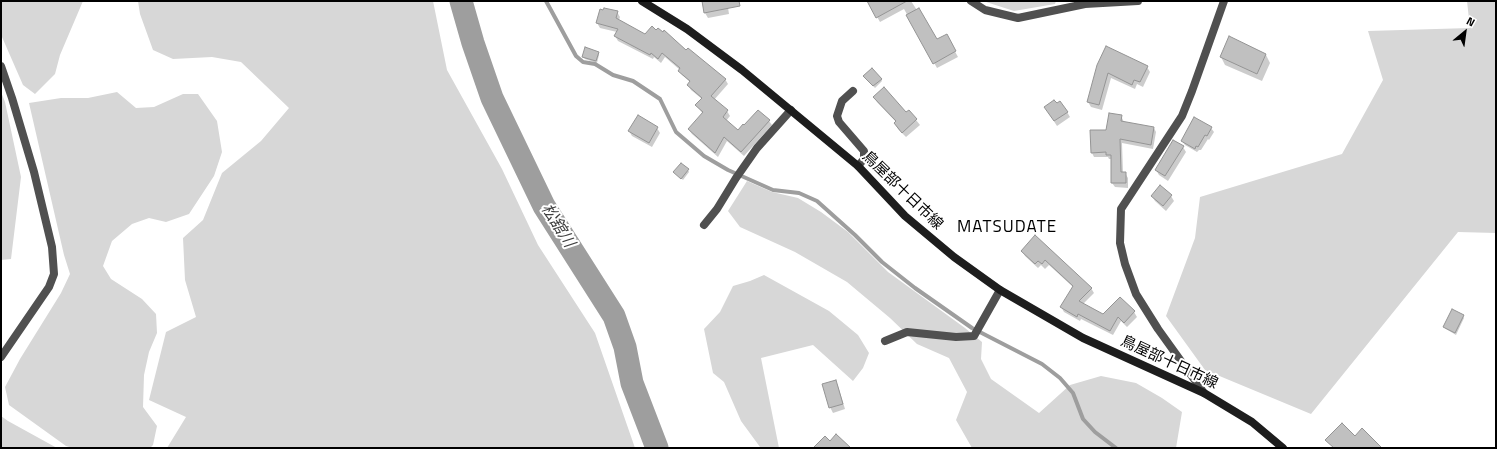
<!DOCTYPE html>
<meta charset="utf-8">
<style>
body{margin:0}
#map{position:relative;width:1497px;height:449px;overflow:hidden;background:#fff;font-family:"Titillium Web",sans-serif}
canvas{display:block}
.frame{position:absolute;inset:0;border:2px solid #000;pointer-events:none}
.north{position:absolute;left:1445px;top:12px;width:40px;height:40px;-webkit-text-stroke:3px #fff;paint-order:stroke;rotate:29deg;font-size:11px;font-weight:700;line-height:16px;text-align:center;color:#000}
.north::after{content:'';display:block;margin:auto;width:14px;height:18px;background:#000;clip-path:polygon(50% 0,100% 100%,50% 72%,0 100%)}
</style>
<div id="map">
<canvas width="1497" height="449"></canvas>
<div class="frame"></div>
<div class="north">N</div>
</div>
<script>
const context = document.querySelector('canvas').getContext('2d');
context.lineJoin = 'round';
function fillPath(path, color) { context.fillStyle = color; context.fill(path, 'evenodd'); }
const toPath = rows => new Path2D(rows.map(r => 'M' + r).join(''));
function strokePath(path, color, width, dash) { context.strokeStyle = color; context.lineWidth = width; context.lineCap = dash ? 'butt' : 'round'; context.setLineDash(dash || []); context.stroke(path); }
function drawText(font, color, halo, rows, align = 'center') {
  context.font = font + ' "Titillium Web","Noto Sans JP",sans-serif'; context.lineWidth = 4; context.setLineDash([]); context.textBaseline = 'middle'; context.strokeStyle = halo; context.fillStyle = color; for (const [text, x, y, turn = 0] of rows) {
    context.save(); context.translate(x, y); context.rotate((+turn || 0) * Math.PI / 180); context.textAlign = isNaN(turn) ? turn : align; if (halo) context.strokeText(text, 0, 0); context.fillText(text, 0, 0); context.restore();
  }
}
fillPath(toPath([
 [1,1,83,1,60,55,55,74,35,94,23,85,2,37],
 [138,1,433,1,447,70,502,169,538,245,595,333,635,448,167,448,186,417,149,400,166,332,196,317,185,280,183,238,203,220,222,173,261,141,289,108,241,62,212,57,173,59,153,50,140,14],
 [983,1,1056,1,1055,4,1014,11],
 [1467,1,1496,1,1496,233,1458,232,1311,414,1205,370,1166,316,1195,238,1200,197,1342,154,1383,80,1368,31,1470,28],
 [1,92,5,102,21,177,11,259,1,260],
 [117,92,136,108,154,107,183,94,198,94,217,121,222,152,214,176,189,214,166,222,149,218,132,224,112,241,103,266,111,279,142,299,156,314,157,333,149,352,144,375,143,407,157,426,153,445,150,448,73,448,66,446,9,405,5,387,20,359,61,293,70,274,64,255,29,103,61,98,88,98],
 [747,181,772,192,798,198,821,212,848,232,888,272,965,328,982,342,981,359,991,379,1039,413,1070,385,1101,376,1136,383,1162,398,1182,412,1176,448,972,448,956,420,967,392,949,358,917,344,890,318,847,282,795,252,740,227,728,211],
 [764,275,829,311,858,335,869,353,863,368,853,381,813,345,761,358,779,448,760,447,741,421,724,382,713,373,704,329,720,312,733,286,750,281],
 [1,416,8,421,57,448,1,448]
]), '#d7d7d7');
fillPath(toPath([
 [703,1,727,1,729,14,708,18,705,13],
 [868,1,911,1,937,41,946,35,958,57,937,68,904,9,880,22],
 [617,12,620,17,619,20,645,35,686,52,725,79,728,84,714,100,727,111,730,116,726,121,738,131,745,127,758,111,769,121,772,125,744,156,727,141,718,157,692,134,689,130,703,114,696,105,702,99,691,90,688,85,690,82,682,75,679,71,680,70,665,57,661,63,654,57,653,59,618,41,615,36,617,32,600,28,597,23],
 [1229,38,1266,55,1270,63,1262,81,1225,65,1221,57],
 [598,52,599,55,597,63,585,59,583,57],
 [1098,65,1147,67,1150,72,1143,87,1137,84,1135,89,1111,78,1102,110,1091,107,1088,102],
 [866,78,881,79,882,81,875,88],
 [874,97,906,113,909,111,920,125,906,137,898,129,895,124,896,122,877,102],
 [1048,112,1067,112,1070,117,1057,126],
 [1121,116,1124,122,1154,128,1156,132,1153,149,1122,143,1123,173,1125,173,1128,178,1128,188,1115,187,1112,183,1112,159,1109,159,1108,157,1094,157,1092,153,1107,131],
 [657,128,660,133,652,147,632,136,629,131],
 [1211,128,1214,132,1209,140,1208,139,1201,150,1199,150,1197,152,1185,145,1182,141],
 [1174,141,1183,147,1186,152,1168,181,1159,175,1156,170],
 [688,170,689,172,683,180,674,172],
 [1152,196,1171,196,1174,201,1166,211,1155,201],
 [1035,236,1091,288,1094,293,1083,304,1103,316,1120,298,1134,312,1137,317,1127,327,1121,321,1113,335,1081,319,1080,321,1064,312,1061,307,1073,287,1049,265,1045,269,1041,265,1038,268,1025,256,1022,251],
 [1463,316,1464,318,1456,335,1446,329,1444,327],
 [835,381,838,386,845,409,833,413,830,407]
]), '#0003');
strokePath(toPath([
 [546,1,576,56,583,62,595,64,613,75,633,81,660,99,676,132,704,156,728,170,773,190,799,193,817,201,855,235,882,262,915,288,972,328,1042,364,1060,378,1073,393,1083,419,1095,432,1116,448]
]), '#9e9e9e', 4);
strokePath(toPath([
 [461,1,473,43,492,98,544,206,614,316,625,347,632,383,657,448]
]), '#9e9e9e', 23);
const building = toPath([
 [702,1,739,1,740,6,704,13,702,1],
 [867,1,907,1,876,18,867,1],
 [604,8,618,11,616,18,645,34,652,26,656,30,658,28,663,32,664,30,686,50,688,48,726,79,711,96,728,110,723,117,738,130,743,124,744,125,758,110,770,120,741,152,724,137,715,153,688,129,703,112,695,105,702,98,687,85,690,81,678,71,680,68,662,53,658,59,651,53,650,55,614,36,618,29,596,23,600,9,603,10,604,8],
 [919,8,937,39,947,34,956,51,933,64,906,15,919,8],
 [1229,36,1266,54,1257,74,1220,57,1229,36],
 [1106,46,1148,66,1140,82,1134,80,1132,85,1108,73,1099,105,1087,102,1097,65,1106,46],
 [585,47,599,52,596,61,582,57,585,47],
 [872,68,882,79,873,86,863,76,872,68],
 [884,87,906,112,909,110,917,119,902,133,894,123,896,121,873,97,884,87],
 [1054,100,1057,103,1060,101,1068,112,1054,121,1044,107,1054,100],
 [1109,113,1122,115,1121,121,1154,127,1151,145,1120,139,1121,172,1126,172,1126,183,1111,183,1111,155,1106,155,1106,152,1091,153,1090,130,1106,130,1109,113],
 [638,115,658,127,649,143,628,131,638,115],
 [1194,117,1212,127,1207,136,1205,135,1198,147,1196,146,1195,149,1181,141,1194,117],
 [1173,140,1184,146,1165,176,1155,170,1173,140],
 [681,163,689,169,681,179,673,172,681,163],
 [1160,185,1172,195,1163,206,1151,196,1160,185],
 [1035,235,1092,288,1079,301,1103,314,1120,297,1135,311,1124,323,1118,317,1110,331,1078,314,1077,317,1060,307,1073,286,1045,260,1042,264,1038,261,1035,264,1021,251,1035,235],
 [1452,309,1464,315,1455,333,1443,327,1452,309],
 [836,380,843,404,829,408,822,384,836,380],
 [1342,423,1355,436,1362,428,1382,448,1334,448,1325,440,1342,423],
 [836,434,851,448,813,448,825,436,830,441,836,434]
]);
fillPath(building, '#c0c0c0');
strokePath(building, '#949494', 1);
strokePath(toPath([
 [971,1,985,10,1018,18,1085,4,1138,1],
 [1,66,12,98,34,172,52,247,54,274,49,287,1,357],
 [853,91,842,101,837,116,839,122,864,151,864,159,858,166],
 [704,225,717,209,736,178,757,148,791,110],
 [885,341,907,332,956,337,974,336,1000,290],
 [1204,393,1158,329,1136,294,1125,264,1120,243,1121,209,1182,116,1192,91,1224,1]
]), '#505050', 8);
strokePath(toPath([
 [642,1,687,29,742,70,858,166,905,216,954,257,1000,290,1083,338,1204,393,1252,422,1283,448]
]), '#1d1d1d', 8);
drawText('15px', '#000', '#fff', [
 ["鳥屋部十日市線",902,191,44],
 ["鳥屋部十日市線",1169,363,25]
]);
drawText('italic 16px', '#3f3f3f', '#fff', [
 ["松舘川",557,226,58]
]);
context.letterSpacing = '1px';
drawText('17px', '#000', '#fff', [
 ["MATSUDATE",1007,228]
]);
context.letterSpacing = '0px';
</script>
